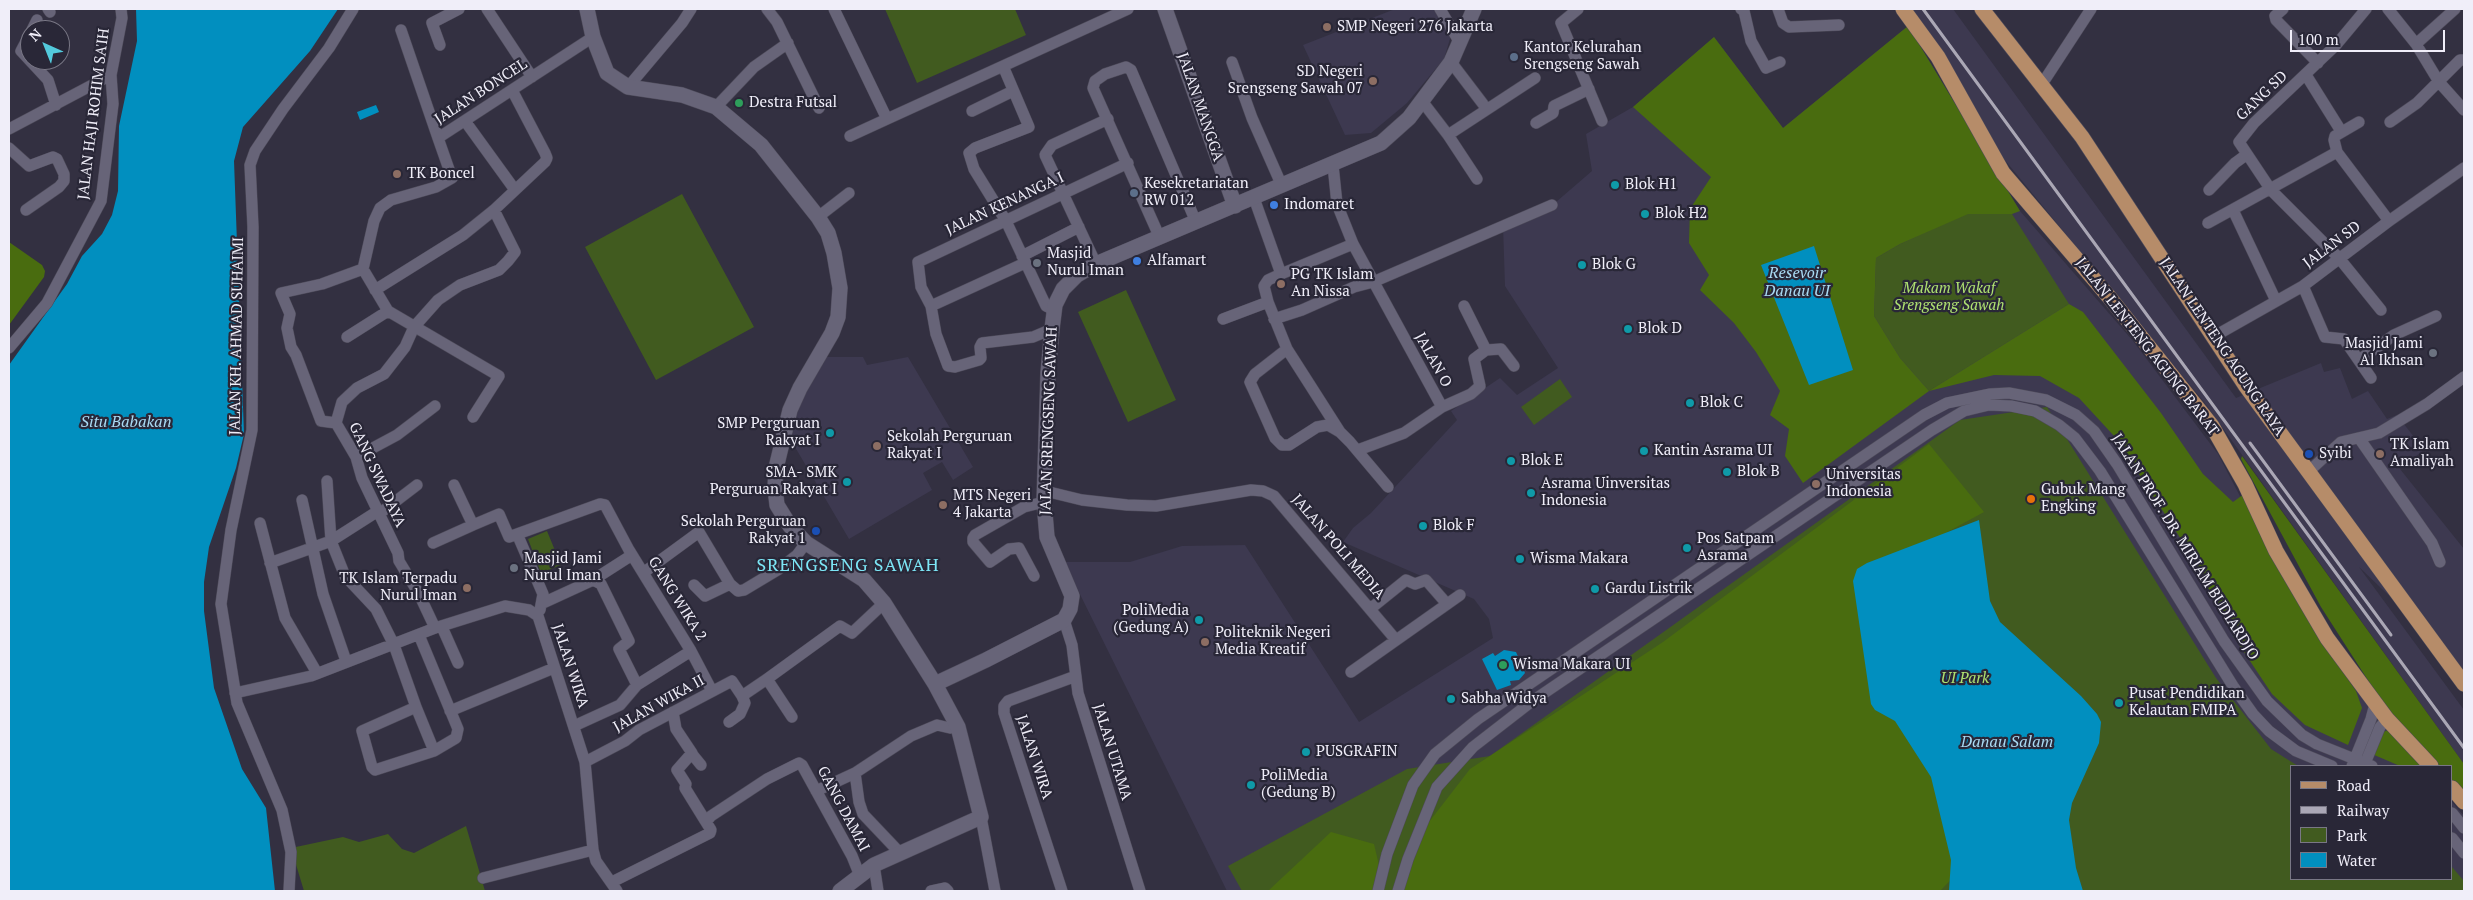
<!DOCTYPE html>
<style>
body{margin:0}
#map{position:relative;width:2473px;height:900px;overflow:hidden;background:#333041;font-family:"PT Serif",serif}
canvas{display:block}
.frame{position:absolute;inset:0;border:10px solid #f0eef9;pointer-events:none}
.legend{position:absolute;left:2290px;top:765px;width:162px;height:115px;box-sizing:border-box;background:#292737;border:1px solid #797785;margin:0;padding:6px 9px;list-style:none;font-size:15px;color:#f0eef9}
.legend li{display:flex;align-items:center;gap:10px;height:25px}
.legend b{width:25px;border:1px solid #797785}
.north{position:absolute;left:20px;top:20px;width:50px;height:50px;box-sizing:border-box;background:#292737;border:1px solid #797785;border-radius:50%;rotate:316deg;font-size:14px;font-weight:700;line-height:20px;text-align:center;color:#f0eef9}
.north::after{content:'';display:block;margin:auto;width:18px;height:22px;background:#53cadc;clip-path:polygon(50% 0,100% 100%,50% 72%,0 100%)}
.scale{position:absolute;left:2290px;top:30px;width:155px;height:22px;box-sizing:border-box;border:2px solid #f0eef9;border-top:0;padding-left:6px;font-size:15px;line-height:18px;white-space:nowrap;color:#f0eef9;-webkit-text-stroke:4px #292737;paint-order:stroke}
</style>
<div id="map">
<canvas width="2473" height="900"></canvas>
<div class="frame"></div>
<ul class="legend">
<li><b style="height:6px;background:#b68c69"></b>Road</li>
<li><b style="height:6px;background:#aaa7b5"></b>Railway</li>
<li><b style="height:14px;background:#415b1f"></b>Park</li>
<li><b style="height:14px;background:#018fbf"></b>Water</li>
</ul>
<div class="north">N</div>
<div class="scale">100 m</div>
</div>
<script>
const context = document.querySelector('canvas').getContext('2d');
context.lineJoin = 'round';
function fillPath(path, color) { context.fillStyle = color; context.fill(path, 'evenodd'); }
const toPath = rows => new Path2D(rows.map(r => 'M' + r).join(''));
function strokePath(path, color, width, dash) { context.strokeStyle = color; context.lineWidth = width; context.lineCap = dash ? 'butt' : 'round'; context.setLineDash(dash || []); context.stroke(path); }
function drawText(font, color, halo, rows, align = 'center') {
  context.font = font + ' "PT Serif",serif'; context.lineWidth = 4.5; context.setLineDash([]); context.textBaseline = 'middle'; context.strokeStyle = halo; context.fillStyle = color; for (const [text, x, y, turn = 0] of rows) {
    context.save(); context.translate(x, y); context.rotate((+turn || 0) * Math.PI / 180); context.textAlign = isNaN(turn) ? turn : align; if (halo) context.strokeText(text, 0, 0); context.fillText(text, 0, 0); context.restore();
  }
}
fillPath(toPath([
 [1395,9,1437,9,1452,32,1444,59,1407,103,1371,133,1345,135,1303,45],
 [1909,9,1953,9,2236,398,2321,363,2324,372,2340,368,2352,399,2368,391,2387,419,2397,415,2424,450,2400,469,2464,549,2464,675,2448,652,2359,567,2464,710,2464,764,2204,402,2004,159,1928,34],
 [1908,26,2020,211,2133,341,2218,454,2309,629,2420,766,2292,766,2292,879,2452,879,2452,802,2464,816,2464,891,1227,891,1064,562,1130,562,1182,546,1245,545,1359,722,1493,638,1489,619,1474,599,1343,542,1353,528,1371,513,1457,420,1451,411,1500,378,1517,395,1558,368,1505,286,1503,225,1556,202,1592,171,1586,134,1633,107,1714,37,1783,128],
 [824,357,863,357,867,365,908,357,973,467,953,480,942,462,923,473,932,490,849,539,785,430]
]), '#3d3950');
fillPath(toPath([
 [885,9,1015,9,1026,35,917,83],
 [682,194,754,327,656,380,585,247],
 [1968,213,2012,214,2069,304,1929,391,1900,358,1874,316,1876,258,1900,244],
 [1126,290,1176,400,1128,422,1078,312],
 [1560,379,1572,397,1534,425,1521,407],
 [2047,407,2216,678,2271,749,2298,766,2292,766,2292,879,2452,879,2452,867,2464,881,2464,891,1242,891,1228,866,1407,769,1490,756,1960,420],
 [547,531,561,565,541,573,528,539],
 [466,826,485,891,304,891,291,848,343,837,359,842,388,834,402,849,414,853]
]), '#415b1f');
fillPath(toPath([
 [1908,26,2020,211,2012,214,1968,214,1900,244,1876,258,1874,316,1900,358,1929,391,2069,304,2083,312,2161,413,2203,474,2233,502,2244,494,2310,623,2356,691,2362,708,2348,745,2305,725,2272,694,2234,637,2188,550,2115,437,2079,398,2040,376,1994,375,1929,391,1803,483,1785,456,1789,429,1770,415,1780,391,1756,352,1734,323,1700,290,1709,275,1689,243,1690,209,1711,177,1633,107,1714,37,1783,128],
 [9,242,42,265,45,271,44,277,9,325],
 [1929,444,1984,512,1865,577,1972,858,1940,891,1395,891,1412,844,1470,769,1663,642],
 [2242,456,2464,764,2464,795,2452,783,2452,766,2435,766,2380,699,2321,607,2241,459],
 [2388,730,2422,766,2400,766,2372,754,2381,733],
 [1331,832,1374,844,1385,891,1268,891]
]), '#496c0f');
fillPath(toPath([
 [136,9,338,9,310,51,243,127,234,161,244,434,236,468,209,547,204,582,204,611,214,688,242,769,266,808,275,891,9,891,9,365,67,284,82,256,102,234,112,215,118,191,119,126,137,41],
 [376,105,379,112,360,120,357,112],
 [1814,246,1853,370,1809,385,1761,265],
 [1979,520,1990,601,2000,622,2081,696,2097,714,2101,722,2099,743,2072,803,2069,820,2076,868,2083,891,1949,891,1951,860,1931,777,1895,721,1875,710,1871,704,1853,581,1857,569,1867,563],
 [1504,650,1516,652,1525,673,1519,680,1510,681,1511,685,1497,690,1482,659,1493,653,1495,656]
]), '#018fbf');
const street = toPath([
 [48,9,50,12],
 [487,9,532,77],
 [767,9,777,22,819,108],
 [834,9,887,119,1128,9],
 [1440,9,1460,43],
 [1578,9,1561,23,1602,121],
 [1741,9,1744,11,1751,41,1766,68,1780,62],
 [1778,9,1783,23,1789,27,1839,25],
 [2283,9,2275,16,2276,20,2318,63],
 [2366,9,2336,45,2254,123,2239,142,2271,190,2339,258,2381,310],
 [2388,9,2416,44,2439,82,2464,110],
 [32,30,37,20],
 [401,30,438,138],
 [30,34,21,51,48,80,56,105],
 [2416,44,2455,9],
 [440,45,432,23,459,9],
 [1232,62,1252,118,1282,186],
 [1451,62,1483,104],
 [1003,66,1029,127,975,148,969,153,974,169,1006,221,1046,306,1054,310],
 [2306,75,2341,131],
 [2042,84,2091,9],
 [628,87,682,23,691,9],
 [1422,101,1448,135,1477,179],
 [716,107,754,67,788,43],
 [972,111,1013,91],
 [465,121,515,190],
 [2359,122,2335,136,2334,140,2337,152,2389,221],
 [2390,122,2417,103,2460,60,2464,60],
 [1536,123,1553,113,1554,106,1589,89],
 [9,129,111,75],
 [1448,135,1535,78],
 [850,136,887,119],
 [9,148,29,166,53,157,57,159,64,174,64,181,59,187,26,210],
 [1333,165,1337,204,1353,244,1442,407],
 [2209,190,2235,163,2246,155],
 [1254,198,1281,274],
 [2233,210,2276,301],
 [818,217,849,193],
 [2208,223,2337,152],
 [1160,238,1093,88,1095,81,1105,74,1126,67,1131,70,1196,222],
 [1022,256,1079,227],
 [1096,264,1045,155,1052,145,1108,119],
 [363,269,374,221,380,208,391,200,436,187,452,178,438,138,593,37],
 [363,269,388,311,499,376,473,417],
 [2303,286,2325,337,2344,339,2371,378],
 [375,290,463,235,494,210,545,162,547,158,545,153,512,90],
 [931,306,1025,263],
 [1464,306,1486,350],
 [1223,319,1268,302],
 [1274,319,1302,310,1354,287,1373,282,1552,205],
 [1052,329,1033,337,982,343,980,347,981,358,979,360,955,367,948,366,936,334,931,306,921,287,918,262,1128,163],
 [347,337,388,311],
 [2213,337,2303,286,2389,221,2464,168],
 [9,348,47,303,101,201,113,104,111,75,122,18,121,9],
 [1287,349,1255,374,1250,382,1275,438,1282,445,1289,445,1317,427,1328,425,1340,432,1350,442,1388,487],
 [2359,360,2394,335,2436,316],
 [336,423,321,421,296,355,291,347,287,328,290,314,281,293,322,284,363,269],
 [1340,432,1287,349,1268,302,1264,286,1268,280,1281,274,1353,244],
 [2359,438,2432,543,2440,562],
 [1358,450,1404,433,1442,407,1471,394,1480,386,1474,359,1486,350,1501,349,1514,366],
 [356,457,397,435,435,406],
 [2308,472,2341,442,2379,433,2427,404,2464,377],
 [327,481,331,541,345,576,376,609,394,645,416,707,362,731,372,767,375,770,434,751,456,738,458,729,419,635],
 [454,485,473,525,499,514,509,537,600,504,605,505,629,550,691,651,712,691],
 [1045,491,1082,500,1127,505,1156,506,1251,490,1263,491,1274,496,1396,640],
 [302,500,323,594,346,661],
 [379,514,417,485],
 [260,523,285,618,317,673],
 [518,536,543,594,540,610],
 [433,543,473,525],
 [270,563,331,541,378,511],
 [643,573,699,532,730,584,738,591,744,590,779,569,797,555,806,543],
 [1034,576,1019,548,1009,549,990,562,973,542,973,538,975,535,1024,507,1044,502],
 [593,580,632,555],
 [694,585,705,596,730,584],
 [543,603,593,580,601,584,629,641,619,649,637,685],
 [1370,609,1406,580,1415,584,1426,580,1447,604],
 [1064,620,1072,645,1078,693,1140,891],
 [442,627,458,663],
 [435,628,419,594,399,561,398,553,362,478,356,457,336,423,342,402,357,388,384,374,405,347,414,327,438,300,460,285,499,270,508,261,515,252,494,210],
 [1351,672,1460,595],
 [235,693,311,676,435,628,505,606,529,610,538,616,585,762,593,850,596,861,617,891],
 [416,707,434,751],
 [450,711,554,668],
 [673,712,676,729,692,753,677,770,686,784,685,788,706,822],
 [792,717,767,679,840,626,852,633,884,603],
 [729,722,740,714,745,703,742,696,767,679],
 [574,726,620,705,637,685,691,651],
 [692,754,701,765],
 [585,762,625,741,639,730,732,681,742,696],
 [2352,766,2371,719,2375,704],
 [2364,766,2380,727,2387,719],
 [855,773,859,802,863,814,900,853],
 [816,791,855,773,911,736,937,725,950,728,958,727],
 [2452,813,2464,828],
 [981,817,995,891],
 [2452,838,2464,853],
 [874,865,878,891],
 [483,878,593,850],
 [612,882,710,833,711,830,706,822,711,816,767,779,799,763,802,765,852,856,860,876],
 [289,891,291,852,282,810,237,703,221,604,231,530,252,430,253,227,250,165,255,151,283,109,329,48,353,9],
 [931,891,945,888,948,891],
 [1062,891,1004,713,1004,706,1008,701,1076,676],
 [1378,891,1387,854,1413,785,1435,754,1478,719,1924,415,1947,403,1990,394,2009,393,2046,400,2076,415,2094,431,2117,464,2224,641,2267,701,2302,735,2317,744,2372,766],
 [1398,891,1408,859,1437,787,1473,747,1531,702,1932,430,1964,411,1989,405,2011,406,2035,411,2059,425,2075,438,2100,471,2233,686,2253,714,2269,731,2296,751,2332,766]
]);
const secondary = toPath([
 [587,9,593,37,607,73,628,87,682,95,716,107,761,145,818,217,828,233,834,253,840,288,838,317,832,333,800,388,790,410,776,468,775,488,777,505,790,526,806,543,864,580,884,603,935,684,958,727,981,817,874,865,840,891],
 [1165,9,1235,206],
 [935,684,986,660,1064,620,1070,609,1072,596,1047,537,1044,502,1048,373,1052,329,1055,305,1063,289,1077,275,1096,264,1381,143,1409,118,1451,62,1474,9]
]);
const primary = toPath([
 [1903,9,1938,57,2003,173,2110,298,2212,426,2245,484,2276,551,2327,638,2387,719,2431,766],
 [1982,9,2082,137,2245,385,2464,684],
 [2452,788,2464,802]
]);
strokePath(street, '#4e4b5a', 12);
strokePath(secondary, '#4e4b5a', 16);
strokePath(primary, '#4e4b5a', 16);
strokePath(street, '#676478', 11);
strokePath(secondary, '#676478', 15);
strokePath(primary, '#b68c69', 15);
strokePath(toPath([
 [1923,9,2464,748],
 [2250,443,2391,635]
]), '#aaa7b5', 3);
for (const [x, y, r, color] of [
 [1327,27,5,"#8d6e63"],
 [1514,57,5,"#5c6f8a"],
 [1373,81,5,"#8d6e63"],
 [739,103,5,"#2e9e5b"],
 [397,174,5,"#8d6e63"],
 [1615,185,5,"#0f9aa8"],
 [1134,193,5,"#5c6f8a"],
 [1274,205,5,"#3f7fe0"],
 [1645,214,5,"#0f9aa8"],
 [1137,261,5,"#3f7fe0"],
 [1037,263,5,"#6b7280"],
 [1582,265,5,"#0f9aa8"],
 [1281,284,5,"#8d6e63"],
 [1628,329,5,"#0f9aa8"],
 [2433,353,5,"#6b7280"],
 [1690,403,5,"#0f9aa8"],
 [830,433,5,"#0f9aa8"],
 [877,446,5,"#8d6e63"],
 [1644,451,5,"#0f9aa8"],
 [2309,454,5,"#1a4fb4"],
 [2380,454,5,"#8d6e63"],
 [1511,461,5,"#0f9aa8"],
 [1727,472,5,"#0f9aa8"],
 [847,482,5,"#0f9aa8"],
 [1816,484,5,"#8d6e63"],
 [1531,493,5,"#0f9aa8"],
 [2031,499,5,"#e8710a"],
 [943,505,5,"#8d6e63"],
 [1423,526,5,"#0f9aa8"],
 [816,531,5,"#1a4fb4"],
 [1687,548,5,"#0f9aa8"],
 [1520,559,5,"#0f9aa8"],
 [514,568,5,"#6b7280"],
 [467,588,5,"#8d6e63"],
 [1595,589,5,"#0f9aa8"],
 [1199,620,5,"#0f9aa8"],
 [1205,642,5,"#8d6e63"],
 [1503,665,5,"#2e9e5b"],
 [1451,699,5,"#0f9aa8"],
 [2119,703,5,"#0f9aa8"],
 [1306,752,5,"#0f9aa8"],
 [1251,785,5,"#0f9aa8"]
]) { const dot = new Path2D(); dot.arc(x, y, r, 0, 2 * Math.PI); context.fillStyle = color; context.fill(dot); strokePath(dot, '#292737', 2); }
drawText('15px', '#f0eef9', '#292737', [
 ["SMP Negeri 276 Jakarta",1337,27],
 ["Kantor Kelurahan",1524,48],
 ["Srengseng Sawah",1524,65],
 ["SD Negeri",1363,72,"right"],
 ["Srengseng Sawah 07",1363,89,"right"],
 ["Destra Futsal",749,103],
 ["TK Boncel",407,174],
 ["Kesekretariatan",1144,184],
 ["RW 012",1144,201],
 ["Blok H1",1625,185],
 ["Indomaret",1284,205],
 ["Blok H2",1655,214],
 ["Masjid",1047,254],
 ["Nurul Iman",1047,271],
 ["Alfamart",1147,261],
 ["Blok G",1592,265],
 ["PG TK Islam",1291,275],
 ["An Nissa",1291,292],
 ["Blok D",1638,329],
 ["Masjid Jami",2423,344,"right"],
 ["Al Ikhsan",2423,361,"right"],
 ["Blok C",1700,403],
 ["SMP Perguruan",820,424,"right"],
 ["Rakyat I",820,441,"right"],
 ["Sekolah Perguruan",887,437],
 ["Rakyat I",887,454],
 ["TK Islam",2390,445],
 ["Amaliyah",2390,462],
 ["Kantin Asrama UI",1654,451],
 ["Syibi",2319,454],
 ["Blok E",1521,461],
 ["Blok B",1737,472],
 ["SMA- SMK",837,473,"right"],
 ["Perguruan Rakyat I",837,490,"right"],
 ["Universitas",1826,475],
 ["Indonesia",1826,492],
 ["Asrama Uinversitas",1541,484],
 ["Indonesia",1541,501],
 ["Gubuk Mang",2041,490],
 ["Engking",2041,507],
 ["MTS Negeri",953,496],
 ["4 Jakarta",953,513],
 ["Sekolah Perguruan",806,522,"right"],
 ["Rakyat 1",806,539,"right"],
 ["Blok F",1433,526],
 ["Pos Satpam",1697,539],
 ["Asrama",1697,556],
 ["Masjid Jami",524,559],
 ["Nurul Iman",524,576],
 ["Wisma Makara",1530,559],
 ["TK Islam Terpadu",457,579,"right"],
 ["Nurul Iman",457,596,"right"],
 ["Gardu Listrik",1605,589],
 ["PoliMedia",1189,611,"right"],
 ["(Gedung A)",1189,628,"right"],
 ["Politeknik Negeri",1215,633],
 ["Media Kreatif",1215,650],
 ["Wisma Makara UI",1513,665],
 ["Pusat Pendidikan",2129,694],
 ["Kelautan FMIPA",2129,711],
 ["Sabha Widya",1461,699],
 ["PUSGRAFIN",1316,752],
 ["PoliMedia",1261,776],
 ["(Gedung B)",1261,793]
], 'left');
drawText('15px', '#f0eef9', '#292737', [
 ["JALAN BONCEL",481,92,-33],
 ["GANG SD",2262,96,-44],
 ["JALAN MANGGA",1200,107,71],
 ["JALAN HAJI ROHIM SA'IH",94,114,-83],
 ["JALAN KENANGA I",1005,204,-25],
 ["JALAN SD",2332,245,-37],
 ["JALAN KH. AHMAD SUHAIMI",237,336,-89],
 ["JALAN LENTENG AGUNG BARAT",2147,347,52],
 ["JALAN LENTENG AGUNG RAYA",2222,347,56],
 ["JALAN O",1433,360,61],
 ["JALAN SRENGSENG SAWAH",1049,421,-88],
 ["GANG SWADAYA",377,475,65],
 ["JALAN POLI MEDIA",1338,547,49],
 ["JALAN PROF. DR. MIRIAM BUDIARDJO",2185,547,58],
 ["GANG WIKA 2",677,599,58],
 ["JALAN WIKA",570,666,72],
 ["JALAN WIKA II",659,704,-29],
 ["JALAN UTAMA",1112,752,73],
 ["JALAN WIRA",1034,757,72],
 ["GANG DAMAI",843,809,62]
]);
drawText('italic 15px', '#afe271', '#292737', [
 ["Makam Wakaf",1949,289],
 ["Srengseng Sawah",1949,306],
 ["UI Park",1965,679]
]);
drawText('italic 16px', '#a9daf3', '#292737', [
 ["Resevoir",1797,273],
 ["Danau UI",1797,291],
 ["Situ Babakan",126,422],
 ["Danau Salam",2007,742]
]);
context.letterSpacing = '1px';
drawText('18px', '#7de6f6', '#292737', [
 ["SRENGSENG SAWAH",848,566]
]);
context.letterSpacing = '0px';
</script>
